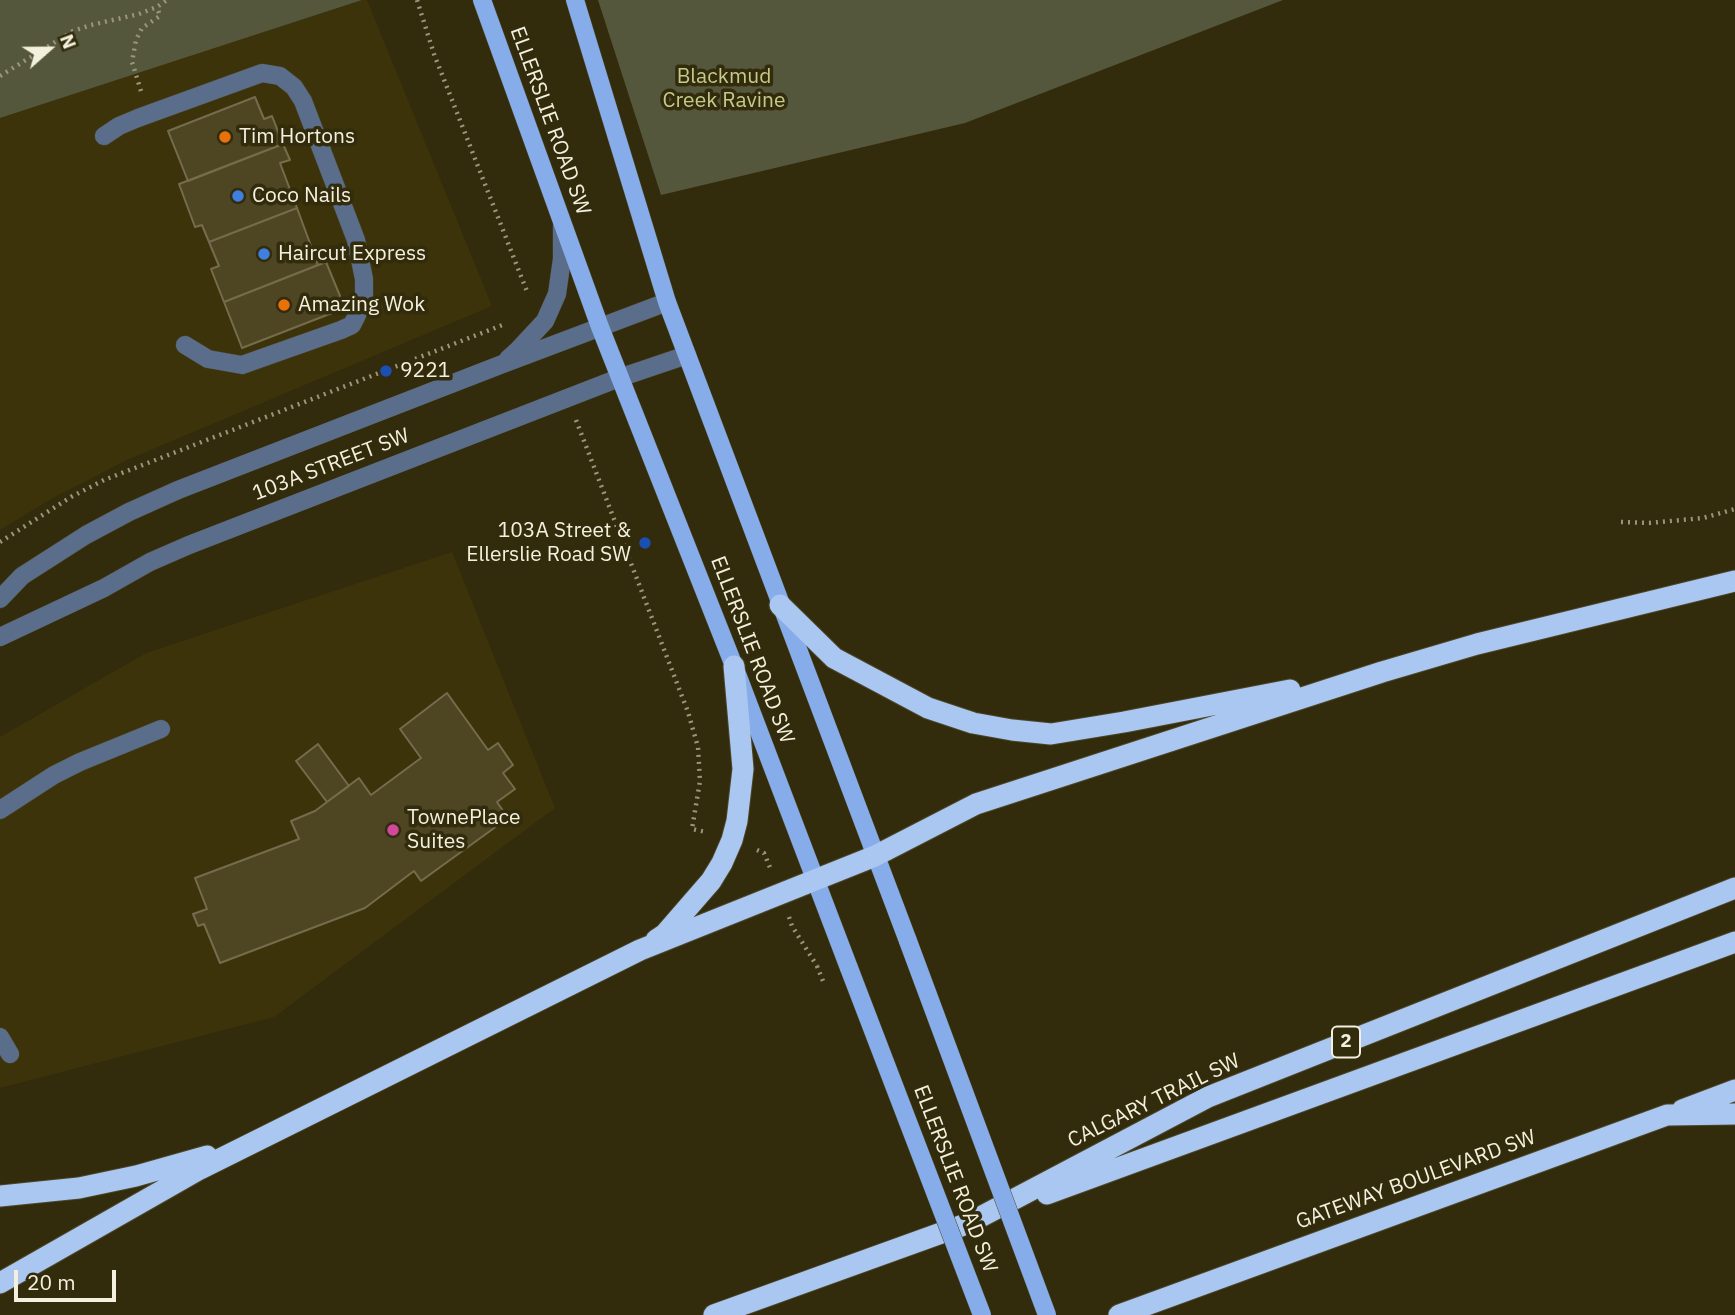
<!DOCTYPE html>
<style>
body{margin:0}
#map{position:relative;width:1735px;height:1315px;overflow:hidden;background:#322b0c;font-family:"IBM Plex Sans",sans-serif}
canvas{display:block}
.north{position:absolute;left:14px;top:14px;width:70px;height:70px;-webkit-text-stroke:5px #322b0c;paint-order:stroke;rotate:69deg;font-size:19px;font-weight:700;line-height:28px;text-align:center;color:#f4f0de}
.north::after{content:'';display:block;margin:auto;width:24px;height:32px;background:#f4f0de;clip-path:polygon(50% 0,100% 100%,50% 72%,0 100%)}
.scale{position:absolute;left:14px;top:1270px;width:102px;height:32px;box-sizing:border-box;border:4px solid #f4f0de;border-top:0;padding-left:9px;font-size:21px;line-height:24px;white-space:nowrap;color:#f4f0de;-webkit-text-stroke:5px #322b0c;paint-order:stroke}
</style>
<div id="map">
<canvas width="1735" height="1315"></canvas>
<div class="north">N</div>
<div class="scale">20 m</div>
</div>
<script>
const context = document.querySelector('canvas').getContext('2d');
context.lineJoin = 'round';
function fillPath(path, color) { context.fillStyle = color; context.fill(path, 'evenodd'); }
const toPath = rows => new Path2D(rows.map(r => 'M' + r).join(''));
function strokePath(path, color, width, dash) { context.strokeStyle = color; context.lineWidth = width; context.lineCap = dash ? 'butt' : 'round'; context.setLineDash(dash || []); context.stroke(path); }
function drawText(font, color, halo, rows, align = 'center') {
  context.font = font + ' "IBM Plex Sans",sans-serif'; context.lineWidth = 7; context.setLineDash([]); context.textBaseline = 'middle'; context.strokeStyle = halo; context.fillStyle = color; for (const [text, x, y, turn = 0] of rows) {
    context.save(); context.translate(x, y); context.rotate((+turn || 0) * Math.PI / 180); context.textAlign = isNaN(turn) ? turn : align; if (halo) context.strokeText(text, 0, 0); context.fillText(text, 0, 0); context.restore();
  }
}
fillPath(toPath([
 [362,0,367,0,492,306,127,460,51,499,0,530,0,118],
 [452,552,555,808,274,1017,0,1088,0,737,146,653]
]), '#3c330a');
fillPath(toPath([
 [0,0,362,0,0,118],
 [598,0,1283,0,965,123,661,195]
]), '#55573c');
const building = toPath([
 [255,97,264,119,272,116,283,144,188,181,168,131,255,97],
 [283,144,290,160,280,163,297,208,209,242,202,225,195,227,179,184,283,144],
 [297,208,318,265,224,302,211,269,219,266,209,242,297,208],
 [326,262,345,308,242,348,224,302,326,262],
 [447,693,488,750,498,743,513,765,503,773,515,789,497,802,508,818,421,881,414,871,365,908,220,963,204,924,198,926,193,914,207,909,195,878,299,839,291,821,315,811,359,778,371,795,421,758,400,729,447,693],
 [318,744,349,786,327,802,296,761,318,744]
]);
fillPath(building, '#4e4623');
strokePath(building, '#746c4c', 2);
const minor = toPath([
 [104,136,119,126,138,118,262,73,280,76,294,87,303,101,356,240,364,279,364,299,357,315,352,325,341,330,242,365,208,359,185,345],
 [508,359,518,350,545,321,557,294,562,259,562,226],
 [0,599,22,576,86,535,129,512,178,490,500,365,667,302],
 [0,637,104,588,150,562,189,545,619,378,687,355],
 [0,810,54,775,80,762,161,729],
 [0,1037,10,1054]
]);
const major = toPath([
 [482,0,600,327,734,666,849,968],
 [575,0,667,302,908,941]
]);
const highway = toPath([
 [780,605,834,658,928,708,973,723,1012,730,1051,734,1124,722,1290,690],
 [656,940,665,934,711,881,722,863,732,840,737,821,743,769,734,666],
 [1682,1110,1735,1090],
 [1047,1194,1735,942],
 [0,1196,79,1188,136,1176,207,1156],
 [0,1283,200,1169,640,950,875,856,976,804,1382,672,1477,644,1735,581],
 [714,1315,969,1223,1208,1097,1735,888],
 [1119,1315,1667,1115,1735,1114]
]);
strokePath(minor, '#4d4729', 19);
strokePath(major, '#4d4729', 19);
strokePath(highway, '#4d4729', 23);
strokePath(toPath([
 [417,0,434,54,528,294],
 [0,76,73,31,91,25,139,14,157,7,167,0],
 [141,91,132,62,136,40,142,28,160,16,157,7],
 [576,420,688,712,698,747,700,781,692,829,706,832],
 [1621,522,1649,523,1703,518,1735,509],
 [0,542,71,497,104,480,505,324],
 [757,850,764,853,771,870],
 [789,917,792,926,817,966]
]), '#9b957d', 4.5, [2, 5]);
strokePath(minor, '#5a6d8a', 18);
strokePath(major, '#86ade9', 18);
strokePath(highway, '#aac7f2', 21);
const majorBridge = toPath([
 [908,941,1047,1315],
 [849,968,982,1315]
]);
strokePath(majorBridge, '#4d4729', 19, []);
strokePath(toPath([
 [817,966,823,981]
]), '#9b957d', 4.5, [2, 5]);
strokePath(majorBridge, '#86ade9', 18);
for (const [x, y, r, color] of [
 [225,137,7,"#e8710a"],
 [238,196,7,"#3f7fe0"],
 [264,254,7,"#3f7fe0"],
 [284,305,7,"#e8710a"],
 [386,371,7,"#1a4fb4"],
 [645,543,7,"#1a4fb4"],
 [393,830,7,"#d1479c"]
]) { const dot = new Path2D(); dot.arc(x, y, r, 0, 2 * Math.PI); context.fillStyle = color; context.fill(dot); strokePath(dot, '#322b0c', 2.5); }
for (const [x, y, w] of [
 [1346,1042,28]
]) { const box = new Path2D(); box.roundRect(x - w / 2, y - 15.5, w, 31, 5); context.fillStyle = '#322b0c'; context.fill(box); strokePath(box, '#f4f0de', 2); }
drawText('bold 19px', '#f4f0de', null, [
 ["2",1346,1042]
]);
drawText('21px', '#c4ca8a', '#322b0c', [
 ["Blackmud",724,77],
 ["Creek Ravine",724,101]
]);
drawText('21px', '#f4f0de', '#322b0c', [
 ["ELLERSLIE ROAD SW",550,121,70],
 ["103A STREET SW",331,465,-21],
 ["ELLERSLIE ROAD SW",752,650,69],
 ["CALGARY TRAIL SW",1154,1101,-26],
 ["ELLERSLIE ROAD SW",955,1179,69],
 ["GATEWAY BOULEVARD SW",1416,1180,-20]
]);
drawText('21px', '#f4f0de', '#322b0c', [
 ["Tim Hortons",239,137],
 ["Coco Nails",252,196],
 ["Haircut Express",278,254],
 ["Amazing Wok",298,305],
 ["9221",400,371],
 ["103A Street &",631,531,"right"],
 ["Ellerslie Road SW",631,555,"right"],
 ["TownePlace",407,818],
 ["Suites",407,842]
], 'left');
</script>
